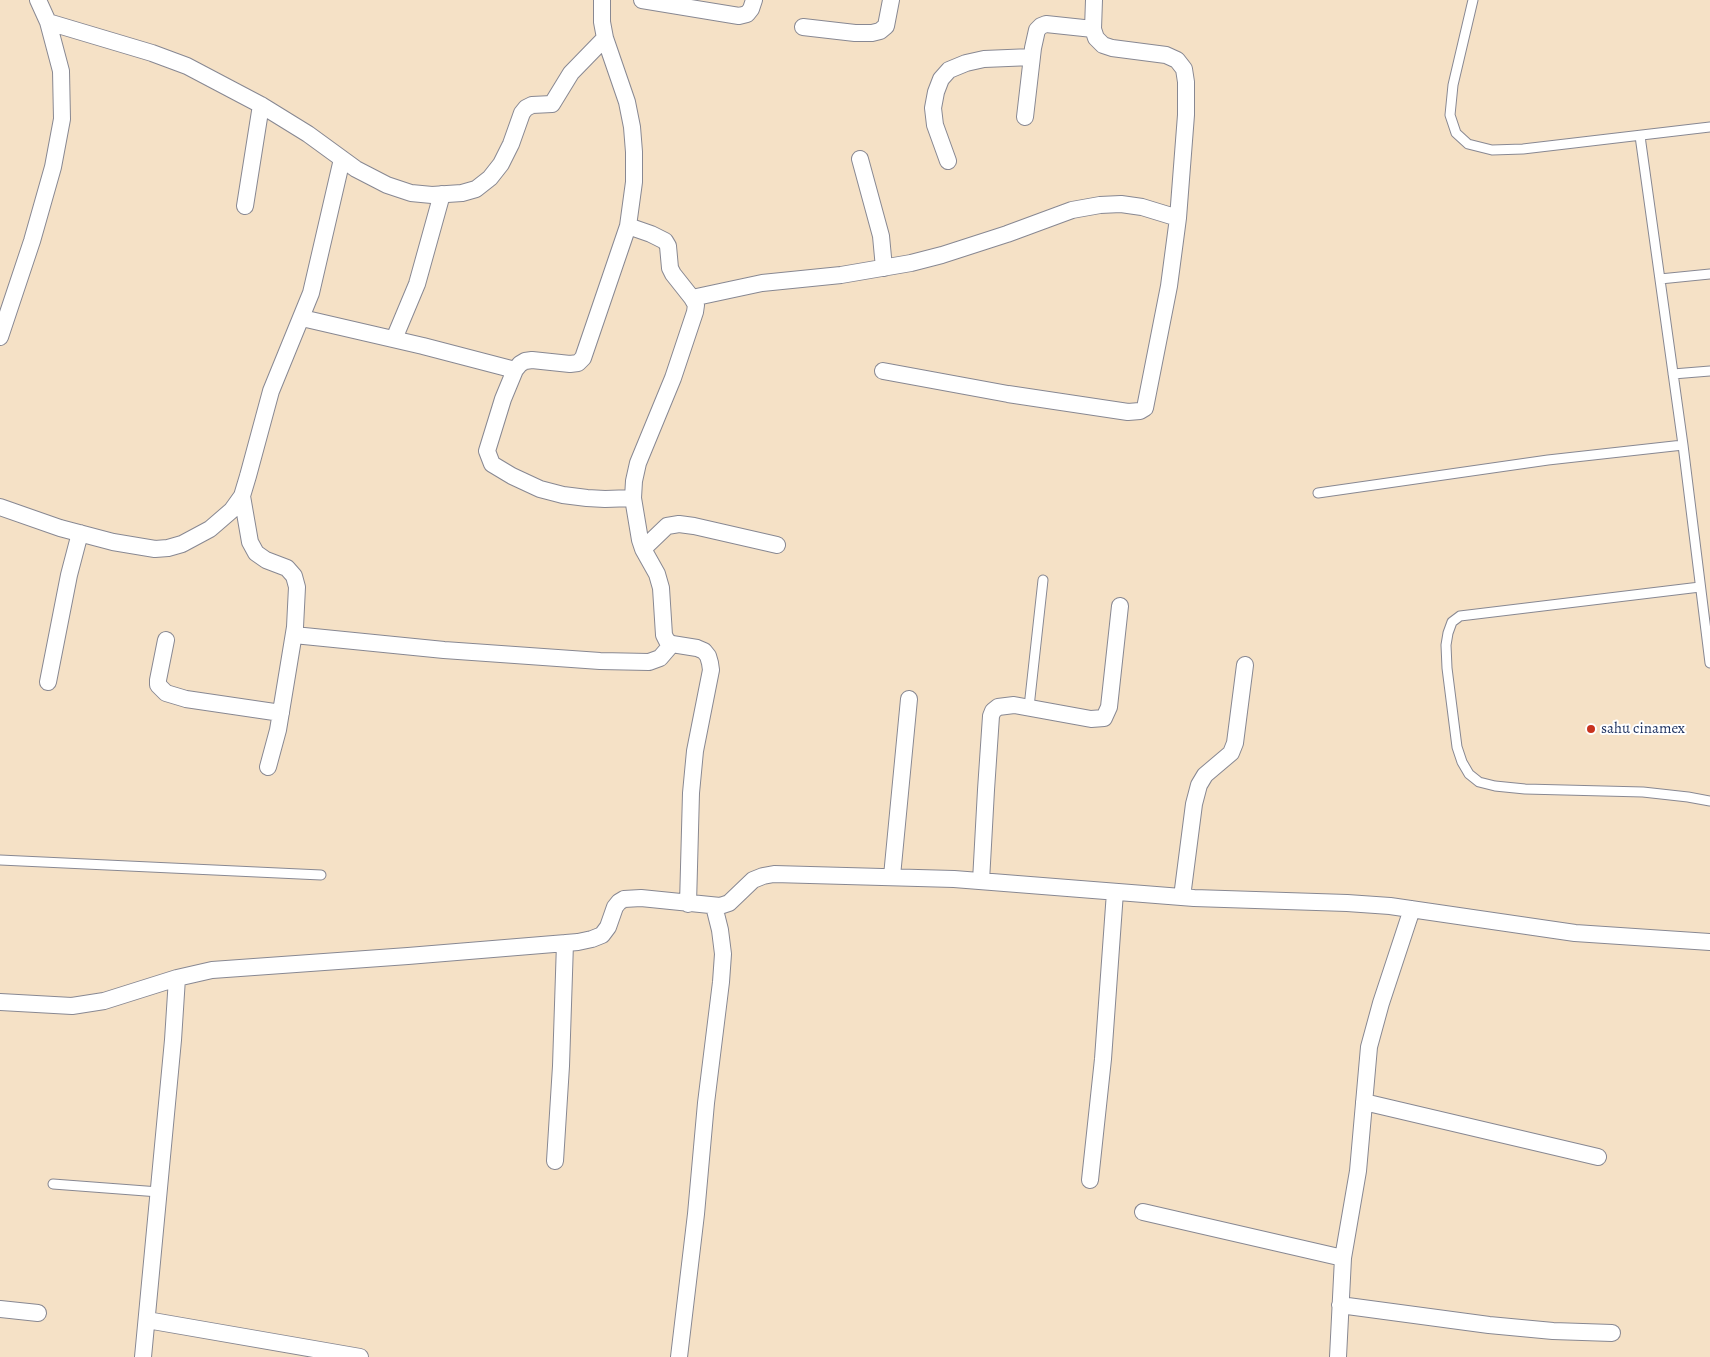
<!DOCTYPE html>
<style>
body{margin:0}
canvas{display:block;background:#f5e1c6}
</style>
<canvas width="1710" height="1357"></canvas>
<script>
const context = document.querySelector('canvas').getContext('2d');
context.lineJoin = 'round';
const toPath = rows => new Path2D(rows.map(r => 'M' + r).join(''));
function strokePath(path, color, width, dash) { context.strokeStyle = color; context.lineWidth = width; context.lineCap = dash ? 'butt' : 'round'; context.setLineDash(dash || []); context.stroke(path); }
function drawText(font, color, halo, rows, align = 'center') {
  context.font = font + ' Alegreya,serif'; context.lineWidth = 4; context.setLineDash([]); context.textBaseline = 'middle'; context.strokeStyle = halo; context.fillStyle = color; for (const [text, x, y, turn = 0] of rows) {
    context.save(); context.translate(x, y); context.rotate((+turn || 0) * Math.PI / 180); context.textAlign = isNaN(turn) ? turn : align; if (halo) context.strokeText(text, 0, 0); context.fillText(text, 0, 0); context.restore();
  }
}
const lane = toPath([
 [1473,0,1453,85,1450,115,1456,133,1468,144,1492,150,1523,149,1710,127],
 [1640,136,1683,445,1710,663],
 [1660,279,1710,274],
 [1673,374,1710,371],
 [1318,493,1548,460,1683,445],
 [1700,587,1460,616,1452,622,1448,633,1446,645,1447,668,1457,747,1462,762,1469,774,1479,782,1495,786,1525,789,1643,792,1688,797,1710,801],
 [1029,707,1043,580],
 [0,860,321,875],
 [53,1184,159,1192]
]);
const street = toPath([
 [602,0,602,22,605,38,627,102,632,127,634,152,634,182,628,226,583,358,578,363,570,364,532,360,525,361,520,364,515,370,503,399,487,451,492,464,512,476,540,489,563,495,587,498,605,499,633,498],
 [642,0,739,16,747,14,751,9,754,0],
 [48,22,152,53,187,66,261,105,308,134,356,169,387,185,411,193,432,195,462,193,476,189,490,178,501,164,511,144,522,113,526,108,532,105,552,104,571,73,605,38],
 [803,27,855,33,872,33,880,31,886,26,891,0],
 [1025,117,1033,48,1037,30,1041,26,1046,24,1093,29],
 [860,159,881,236,884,268],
 [948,161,935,125,933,108,936,92,941,79,949,70,966,63,984,59,1032,57],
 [245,206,261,105],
 [628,226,651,234,665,241,668,246,670,268,673,274,692,298,696,305,695,312,673,378,638,463,634,481,633,498,640,540,643,549,657,574,661,588,664,635,667,641,672,644,697,648,704,651,708,656,710,663,711,670,695,751,691,793,688,904],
 [692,298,762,283,841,275,911,263,942,255,1007,234,1072,210,1100,205,1121,204,1142,207,1178,218],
 [302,318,423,346,515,370],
 [0,337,32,241,53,167,62,119,61,71,48,22,38,0],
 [394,339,417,284,442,194],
 [883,371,1008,394,1128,412,1140,411,1145,408,1169,286,1178,218,1186,115,1186,82,1184,69,1177,60,1166,55,1112,48,1103,45,1096,38,1093,29,1094,0],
 [242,496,250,542,256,553,266,560,287,568,294,576,297,587,295,627,278,730,268,767],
 [0,507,60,528,113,542,155,549,168,548,182,544,210,529,232,510,242,496,248,476,271,391,311,293,342,159],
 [643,549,667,526,679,524,694,526,777,545],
 [294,635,444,650,600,661,649,662,660,658,672,644],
 [166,640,158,680,158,685,166,693,186,699,281,713],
 [48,682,69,575,80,533],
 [892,876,909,699],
 [981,881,986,790,991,716,993,711,998,707,1014,705,1091,719,1104,718,1109,707,1120,606],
 [1182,897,1194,804,1199,785,1205,775,1231,753,1235,743,1245,665],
 [0,1002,72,1006,104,1001,177,978,212,970,408,956,578,942,592,939,602,935,608,927,615,907,619,902,624,899,641,898,720,906,729,903,753,880,763,876,774,874,954,879,1194,898,1347,903,1390,906,1575,933,1710,942],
 [1364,1102,1598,1157],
 [555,1161,561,1066,565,943],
 [1090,1180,1103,1059,1115,892],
 [1143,1212,1343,1258],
 [1340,1305,1489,1325,1553,1331,1612,1333],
 [0,1309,38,1313],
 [147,1320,360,1357],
 [143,1357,173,1040,177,978],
 [679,1357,696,1214,706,1103,721,982,723,954,720,930,714,906],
 [1338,1357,1343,1258,1358,1171,1369,1047,1381,1003,1412,909]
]);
strokePath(lane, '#888892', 11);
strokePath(street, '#888892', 18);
strokePath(lane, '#fff', 9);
strokePath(street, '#fff', 16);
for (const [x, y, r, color] of [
 [1591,729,5,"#c8321e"]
]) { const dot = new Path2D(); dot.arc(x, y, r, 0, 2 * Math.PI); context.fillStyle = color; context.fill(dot); strokePath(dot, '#fff', 2); }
drawText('15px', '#1b2f5e', '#fff', [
 ["sahu cinamex",1601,729]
], 'left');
</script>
